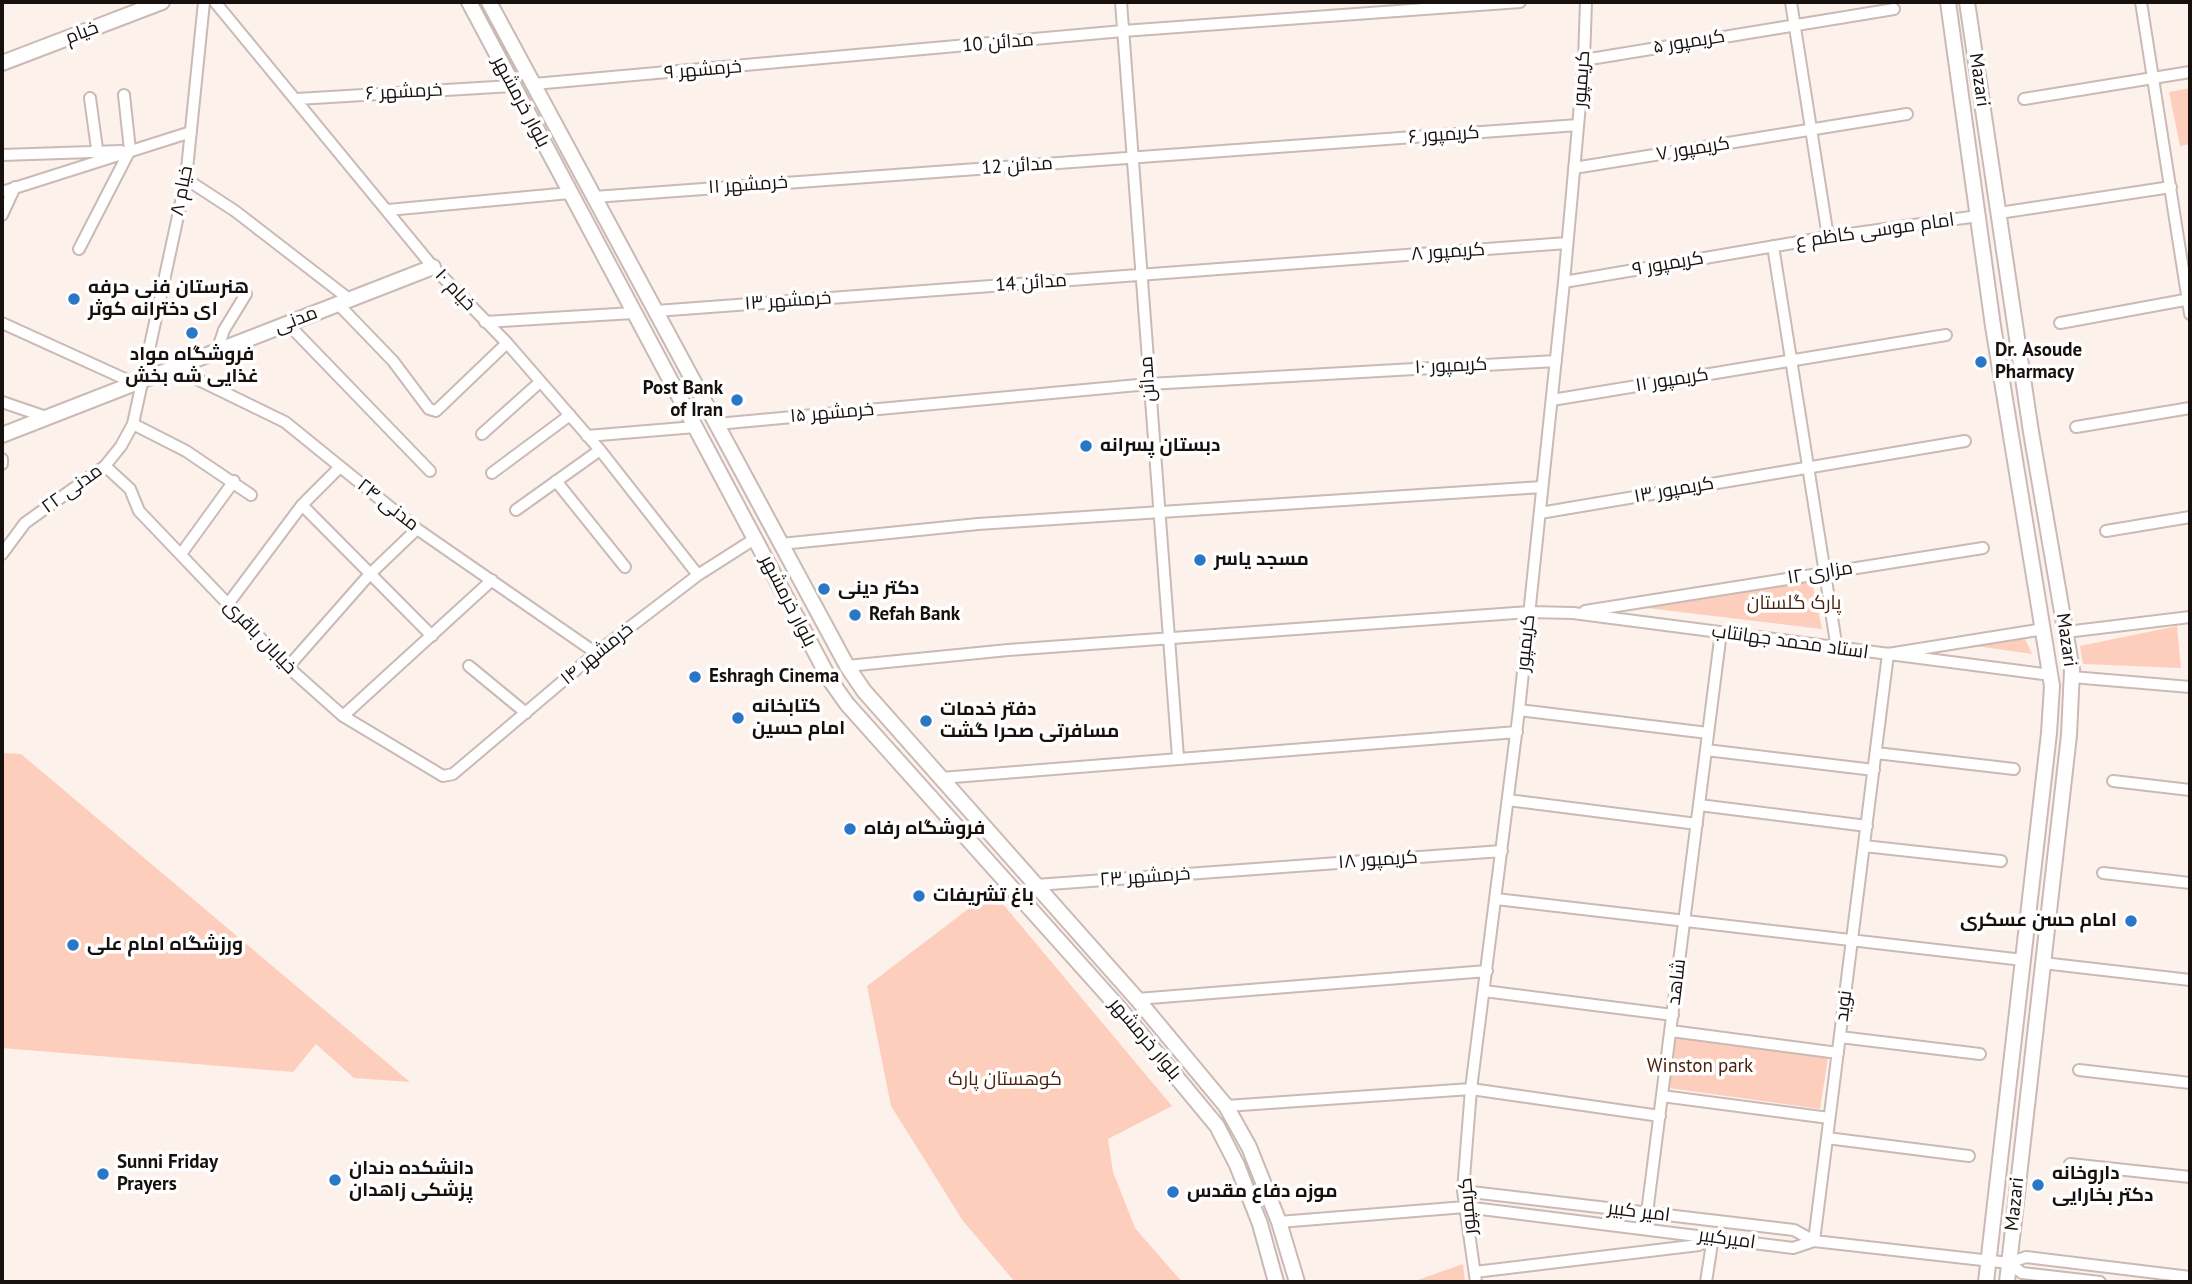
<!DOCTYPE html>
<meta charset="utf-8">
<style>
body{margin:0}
#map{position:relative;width:2192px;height:1284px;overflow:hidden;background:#fdf1ec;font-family:"PT Sans",sans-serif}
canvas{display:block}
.frame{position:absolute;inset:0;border:4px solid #16110f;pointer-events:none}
</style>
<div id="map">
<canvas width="2192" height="1284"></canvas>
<div class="frame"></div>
</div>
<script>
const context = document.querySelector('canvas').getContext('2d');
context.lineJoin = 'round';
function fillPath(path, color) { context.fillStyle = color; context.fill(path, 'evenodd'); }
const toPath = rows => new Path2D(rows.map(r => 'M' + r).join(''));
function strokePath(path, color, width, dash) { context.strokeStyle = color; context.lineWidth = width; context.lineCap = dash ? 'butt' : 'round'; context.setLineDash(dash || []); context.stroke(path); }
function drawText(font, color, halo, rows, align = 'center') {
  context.font = font + ' "PT Sans",Cairo,sans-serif'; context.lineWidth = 7; context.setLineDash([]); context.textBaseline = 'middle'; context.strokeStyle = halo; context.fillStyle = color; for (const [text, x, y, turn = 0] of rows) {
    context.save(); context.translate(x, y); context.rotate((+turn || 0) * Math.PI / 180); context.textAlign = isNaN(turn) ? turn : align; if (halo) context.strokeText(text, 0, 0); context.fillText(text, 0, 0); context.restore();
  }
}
fillPath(toPath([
 [2190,88,2190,144,2180,146,2169,92],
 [1811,577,1822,629,1647,608],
 [2177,626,2181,668,2083,664,2080,646],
 [2025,639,2032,654,1969,645],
 [2,753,21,754,410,1082,354,1078,316,1044,293,1072,2,1048],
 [992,891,1172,1106,1108,1139,1113,1172,1135,1228,1182,1282,1015,1282,963,1221,891,1106,867,986],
 [1675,1037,1828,1058,1820,1109,1669,1088],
 [1463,1264,1465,1282,1412,1282]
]), '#fdcebb');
const minor = toPath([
 [215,2,433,267,507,343,600,450,698,575],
 [1121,2,1178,757],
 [1791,2,1828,237],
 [2141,2,2190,314],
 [1584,60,1894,9],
 [534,84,1123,31,1520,2],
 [124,95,130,150],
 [90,98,98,156],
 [297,99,512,86],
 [2024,99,2190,72],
 [2,155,121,151],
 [1574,168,1907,114],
 [186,179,235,211,349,299],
 [2,192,191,132],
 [594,197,1578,125],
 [388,210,570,193],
 [1999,213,2171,187],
 [2,215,15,187],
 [1773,246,1837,649],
 [79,249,130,150],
 [1564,282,1828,237,1978,216],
 [338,304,393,361,429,409,436,411,507,343],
 [656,311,1567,243],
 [485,322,633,313],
 [2,323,134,383],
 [287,323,430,471],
 [2060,323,2190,299],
 [217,351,224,330,246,294],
 [174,368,285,422,417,529,596,653],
 [1552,400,1946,335],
 [2,402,46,417],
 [133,424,186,451,251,495],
 [717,424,1149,384,1556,361],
 [2076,427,2190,408],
 [482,434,540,382],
 [587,436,695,427],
 [2,459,2,464],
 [105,466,130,489,139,511,288,667,343,716,443,776,453,774,596,653,698,575,756,538],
 [492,473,570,415],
 [556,481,625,567],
 [302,505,432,636],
 [516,510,600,450],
 [1540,513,1965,441],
 [2106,531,2190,517],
 [781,544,978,524,1542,487],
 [2,554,25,523,105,466,121,446,133,424,186,179,204,2],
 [181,554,234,481],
 [228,604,302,505,340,467],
 [1585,611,1983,548],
 [2066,632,2190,617],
 [469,666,526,713],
 [847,666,1008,650,1529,612,1573,613,2051,675],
 [288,667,369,575,417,529],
 [2072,677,2190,687],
 [1519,710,1708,733],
 [343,716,492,580],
 [1706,750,1874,770],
 [1876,753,2014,769],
 [941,778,1517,732],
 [2113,781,2190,790],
 [1508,800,1697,824],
 [1699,805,1867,826],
 [1864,846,2001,861],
 [2103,873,2190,883],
 [1036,885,1502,851],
 [1496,899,2023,960],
 [2043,963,2190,980],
 [1484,991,1673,1015],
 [1137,999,1487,971],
 [1671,1031,1838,1053],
 [1840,1037,1980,1054],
 [2079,1070,2190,1083],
 [1662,1096,1829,1118],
 [1226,1106,1471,1089,1660,1116],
 [1827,1138,1969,1156],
 [2070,1164,2190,1177],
 [1463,1191,1794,1230,1814,1241],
 [1647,1213,1721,632],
 [1279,1222,1465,1207,1793,1248,1814,1241,2009,1263,2026,1257,2190,1277],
 [1814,1241,1888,654,2044,629],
 [2009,1263,2022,1273,2100,1282],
 [1475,1272,1699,1245,1713,1237],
 [1476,1282,1463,1191,1471,1089,1519,710,1564,282,1584,60,1586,2],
 [1706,1282,1713,1237]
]);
const major = toPath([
 [469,2,830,680,847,704,1120,1009,1217,1126,1237,1165,1260,1224,1276,1282],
 [489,2,847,666,864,691,1137,999,1226,1106,1249,1147,1279,1222,1297,1282],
 [1948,2,1993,326,2052,686,2049,733,1986,1282],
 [1967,2,2031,432,2072,670,2069,735,2007,1282],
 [2,63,162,2],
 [2,435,433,267]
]);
strokePath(minor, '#c9bab5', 14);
strokePath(major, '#c9bab5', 18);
strokePath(minor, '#fff', 10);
strokePath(major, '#fff', 14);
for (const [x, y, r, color] of [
 [74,299,7,"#2a77c7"],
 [192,333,7,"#2a77c7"],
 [1981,362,7,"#2a77c7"],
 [737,400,7,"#2a77c7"],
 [1086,446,7,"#2a77c7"],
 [1200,560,7,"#2a77c7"],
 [824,589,7,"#2a77c7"],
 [855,615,7,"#2a77c7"],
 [695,677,7,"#2a77c7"],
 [738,718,7,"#2a77c7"],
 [926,721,7,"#2a77c7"],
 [850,829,7,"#2a77c7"],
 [919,896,7,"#2a77c7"],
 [2131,921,7,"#2a77c7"],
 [73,945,7,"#2a77c7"],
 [103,1174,7,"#2a77c7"],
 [335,1180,7,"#2a77c7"],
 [2038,1185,7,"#2a77c7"],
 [1173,1192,7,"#2a77c7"]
]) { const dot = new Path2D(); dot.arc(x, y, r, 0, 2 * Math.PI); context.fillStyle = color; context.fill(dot); strokePath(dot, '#fff', 2.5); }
drawText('19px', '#16110f', '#fff', [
 ["خیام",82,33,-21],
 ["کریمپور ۵",1689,42,-9],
 ["مدائن 10",998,43,-5],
 ["خرمشهر ۹",703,70,-5],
 ["کریمپور",1582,79,-86],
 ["Mazari",1979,80,82],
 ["خرمشهر ۶",404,92,-3],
 ["بلوار خرمشهر",521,102,62],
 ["کریمپور ۶",1444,135,-4],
 ["کریمپور ۷",1693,149,-9],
 ["مدائن 12",1017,166,-4],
 ["خرمشهر ۱۱",748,185,-4],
 ["خیام ۸",182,191,-79],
 ["امام موسی کاظم ع",1875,231,-8],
 ["کریمپور ۸",1448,252,-4],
 ["کریمپور ۹",1668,264,-10],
 ["مدائن 14",1031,283,-4],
 ["خیام ۱۰",455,290,47],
 ["خرمشهر ۱۳",788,301,-4],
 ["مدنی",296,320,-21],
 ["کریمپور ۱۰",1451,366,-3],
 ["مدائن",1148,379,-94],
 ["کریمپور ۱۱",1672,380,-9],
 ["خرمشهر ۱۵",832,413,-5],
 ["مدنی ۲۲",72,489,-36],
 ["کریمپور ۱۳",1674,490,-10],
 ["مدنی ۲۴",388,505,38],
 ["مزاری ۱۲",1820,573,-9],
 ["بلوار خرمشهر",788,601,63],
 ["خیابان باقری",260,637,46],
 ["Mazari",2066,640,82],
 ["استاد محمد جهانتاب",1790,642,8],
 ["کریمپور",1526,643,-84],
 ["خرمشهر ۱۴",597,654,-39],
 ["کریمپور ۱۸",1378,860,-4],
 ["خرمشهر ۲۳",1145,877,-4],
 ["شاهد",1677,982,-83],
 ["نوید",1844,1006,-83],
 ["بلوار خرمشهر",1145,1039,50],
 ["Mazari",2015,1204,-84],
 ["کریمپور",1468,1206,-95],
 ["امیر کبیر",1639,1212,7],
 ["امیرکبیر",1727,1239,8]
]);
drawText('bold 19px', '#16110f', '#fff', [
 ["هنرستان فنی حرفه",88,288],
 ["ای دخترانه کوثر",88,310],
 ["Dr. Asoude",1995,351],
 ["Pharmacy",1995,373],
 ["فروشگاه مواد",192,355,"center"],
 ["غذایی شه بخش",192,377,"center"],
 ["Post Bank",723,389,"right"],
 ["of Iran",723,411,"right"],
 ["دبستان پسرانه",1100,446],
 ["مسجد یاسر",1214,560],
 ["دکتر دینی",838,589],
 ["Refah Bank",869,615],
 ["Eshragh Cinema",709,677],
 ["کتابخانه",752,707],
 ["امام حسین",752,729],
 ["دفتر خدمات",940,710],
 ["مسافرتی صحرا گشت",940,732],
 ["فروشگاه رفاه",864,829],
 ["باغ تشریفات",933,896],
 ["امام حسن عسکری",2117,921,"right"],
 ["ورزشگاه امام علی",87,945],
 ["Sunni Friday",117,1163],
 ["Prayers",117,1185],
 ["دانشکده دندان",349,1169],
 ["پزشکی زاهدان",349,1191],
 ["داروخانه",2052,1174],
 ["دکتر بخارایی",2052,1196],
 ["موزه دفاع مقدس",1187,1192]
], 'left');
drawText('19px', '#4c210e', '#fff', [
 ["پارک گلستان",1794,604],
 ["Winston park",1700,1067],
 ["کوهستان پارک",1005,1080]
]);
</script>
